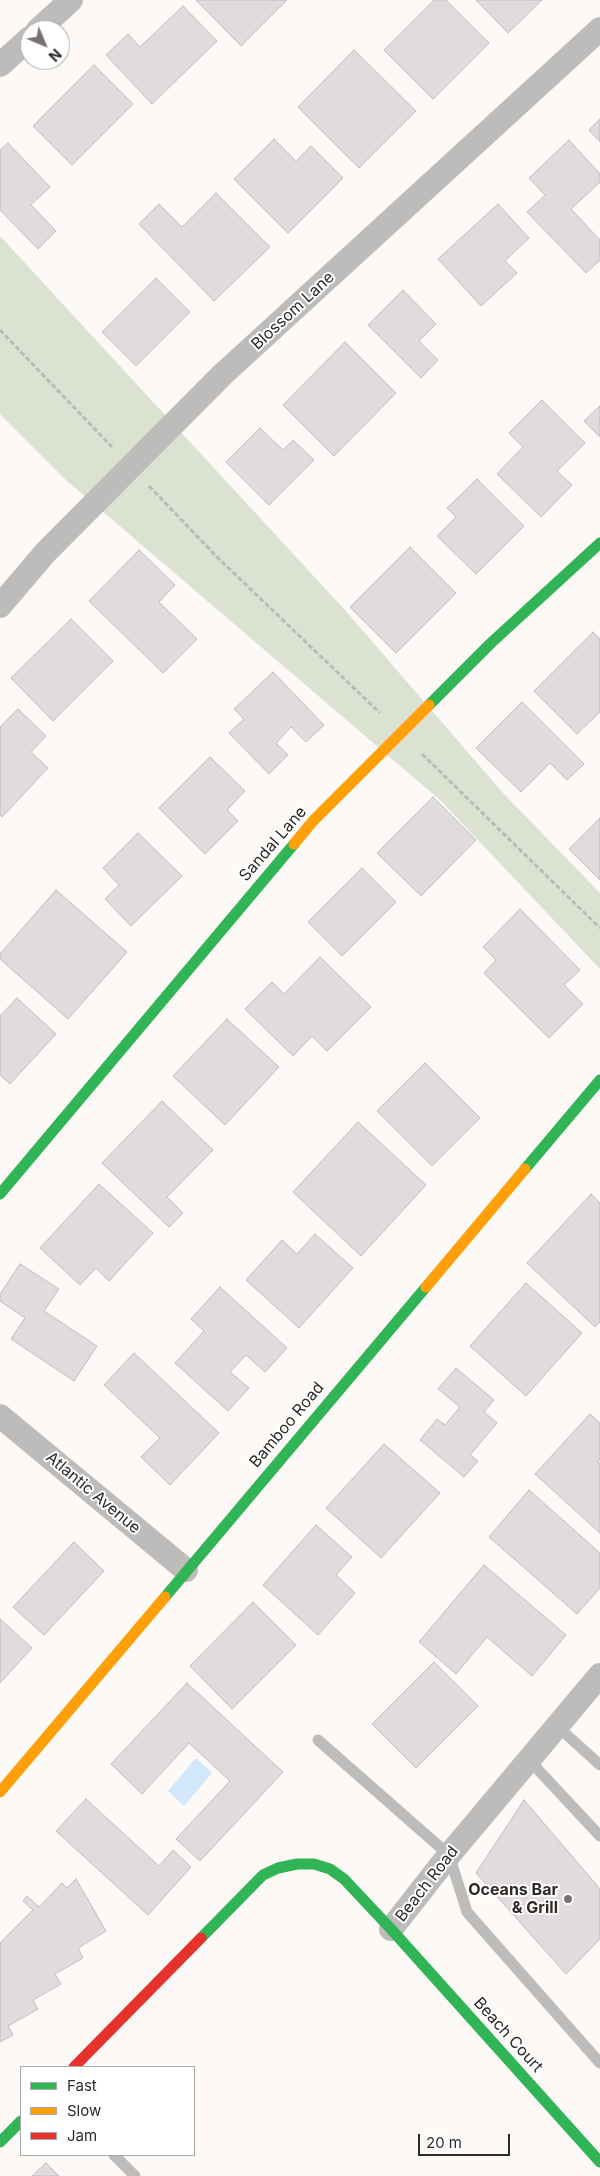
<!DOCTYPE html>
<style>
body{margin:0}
#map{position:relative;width:600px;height:2176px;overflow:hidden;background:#fcf9f6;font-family:Inter,sans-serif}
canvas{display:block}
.legend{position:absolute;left:20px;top:2066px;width:175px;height:90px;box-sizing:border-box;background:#fff;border:1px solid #acaaa8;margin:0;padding:6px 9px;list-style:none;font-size:15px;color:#2f2a26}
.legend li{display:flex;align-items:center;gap:10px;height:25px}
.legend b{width:25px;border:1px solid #acaaa8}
.north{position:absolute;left:20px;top:20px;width:50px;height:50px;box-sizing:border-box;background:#fff;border:1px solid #acaaa8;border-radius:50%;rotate:135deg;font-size:14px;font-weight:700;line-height:20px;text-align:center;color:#2f2a26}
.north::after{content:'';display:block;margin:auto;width:18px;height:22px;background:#77726f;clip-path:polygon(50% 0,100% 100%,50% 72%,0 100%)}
.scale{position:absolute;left:418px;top:2134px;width:92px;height:22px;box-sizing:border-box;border:2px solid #2f2a26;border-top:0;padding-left:6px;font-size:15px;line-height:18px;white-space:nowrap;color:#2f2a26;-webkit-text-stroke:4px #fff;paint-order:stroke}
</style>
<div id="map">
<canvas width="600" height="2176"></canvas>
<ul class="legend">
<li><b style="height:6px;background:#30b455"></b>Fast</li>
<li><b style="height:6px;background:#ff9f0a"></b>Slow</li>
<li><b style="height:6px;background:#e5322d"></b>Jam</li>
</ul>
<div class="north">N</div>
<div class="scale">20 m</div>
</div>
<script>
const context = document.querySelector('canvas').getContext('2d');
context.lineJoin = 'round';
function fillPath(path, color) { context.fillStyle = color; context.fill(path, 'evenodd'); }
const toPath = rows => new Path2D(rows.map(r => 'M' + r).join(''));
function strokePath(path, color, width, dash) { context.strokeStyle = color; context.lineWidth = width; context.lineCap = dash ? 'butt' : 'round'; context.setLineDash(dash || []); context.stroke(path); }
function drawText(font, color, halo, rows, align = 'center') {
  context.font = font + ' Inter,sans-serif'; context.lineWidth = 4; context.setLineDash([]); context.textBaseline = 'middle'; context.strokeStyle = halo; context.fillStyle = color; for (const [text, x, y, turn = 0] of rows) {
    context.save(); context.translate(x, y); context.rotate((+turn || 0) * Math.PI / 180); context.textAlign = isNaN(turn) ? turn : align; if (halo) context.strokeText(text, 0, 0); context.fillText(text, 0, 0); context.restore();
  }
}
fillPath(toPath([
 [0,236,344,609,503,793,600,893,600,969,441,801,67,481,0,414]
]), '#dbe2d1');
fillPath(toPath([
 [196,1758,212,1773,184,1806,168,1791]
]), '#d2e8fa');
const building = toPath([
 [196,0,287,0,241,46,196,0],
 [434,0,446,0,489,43,433,99,384,50,434,0],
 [476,0,542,0,508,33,476,0],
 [183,6,217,41,152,104,106,55,128,34,140,47,183,6],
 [354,50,416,111,359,168,298,107,354,50],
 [94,65,133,104,72,165,33,126,94,65],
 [600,119,600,142,589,130,600,119],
 [274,139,296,161,311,146,343,178,288,233,234,179,274,139],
 [569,140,600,174,600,182,571,209,600,240,600,260,586,273,527,212,545,195,529,178,569,140],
 [8,143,50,187,31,205,56,231,38,249,0,210,0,150,8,143],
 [216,193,270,247,214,301,139,224,159,204,182,227,216,193],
 [498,204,529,238,505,261,517,273,481,306,438,259,498,204],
 [156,278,190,312,136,366,102,332,156,278],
 [403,290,436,324,419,341,438,360,421,378,368,325,403,290],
 [345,342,396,393,334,456,283,405,345,342],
 [542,400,585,443,557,471,572,485,541,517,497,474,523,447,509,433,542,400],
 [600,406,600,437,584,421,600,406],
 [260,428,283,450,293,440,314,460,269,505,226,462,260,428],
 [477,479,524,526,476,574,437,536,456,517,447,508,477,479],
 [410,547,456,593,396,653,350,607,410,547],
 [139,550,175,585,159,602,197,639,163,673,89,601,139,550],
 [71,619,113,661,53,721,11,678,71,619],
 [593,632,600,639,600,712,577,734,534,691,593,632],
 [273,672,324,725,306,742,291,727,276,743,288,755,269,774,229,733,244,719,234,709,273,672],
 [522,702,584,764,567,780,550,763,521,792,476,748,522,702],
 [18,709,46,736,31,752,48,768,2,817,0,815,0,727,18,709],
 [210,757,245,791,227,810,238,821,205,854,159,808,210,757],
 [433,797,476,840,421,896,377,853,433,797],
 [600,818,600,880,569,849,600,818],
 [138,833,182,876,131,926,105,899,119,885,103,868,138,833],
 [362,868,396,902,342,956,308,922,362,868],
 [56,890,127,952,68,1019,0,959,0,954,56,890],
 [520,909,580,970,564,985,583,1004,549,1038,484,973,496,960,483,947,520,909],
 [320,957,371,1007,327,1051,312,1036,293,1056,245,1009,272,982,284,994,320,957],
 [17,998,56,1034,10,1084,0,1075,0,1016,17,998],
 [227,1019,279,1067,225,1125,173,1076,227,1019],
 [425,1063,480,1118,432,1166,377,1111,425,1063],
 [162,1101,213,1150,167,1197,183,1213,169,1227,102,1163,162,1101],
 [358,1122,426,1185,361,1256,293,1192,358,1122],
 [99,1184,153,1233,109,1281,96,1268,80,1285,40,1248,99,1184],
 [591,1194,600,1203,600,1322,595,1327,527,1263,591,1194],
 [315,1234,353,1268,299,1328,246,1280,282,1240,297,1254,315,1234],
 [20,1264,59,1289,44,1311,97,1346,74,1381,11,1339,25,1318,0,1301,0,1294,20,1264],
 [526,1283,582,1333,526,1396,470,1346,526,1283],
 [220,1287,287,1348,265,1372,246,1355,230,1372,249,1388,228,1411,175,1363,204,1331,191,1319,220,1287],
 [134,1353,219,1433,170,1485,141,1457,160,1438,104,1385,134,1353],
 [456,1368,494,1400,484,1412,497,1423,470,1455,478,1461,464,1477,420,1440,437,1419,445,1425,460,1407,438,1389,456,1368],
 [590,1414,600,1423,600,1459,598,1462,600,1464,600,1533,535,1474,590,1414],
 [384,1444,440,1493,381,1558,326,1508,384,1444],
 [529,1490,600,1553,600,1588,577,1614,489,1537,529,1490],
 [316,1525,352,1557,336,1575,355,1593,318,1635,263,1585,316,1525],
 [74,1542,104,1571,44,1635,13,1607,74,1542],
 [484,1565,566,1635,532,1676,487,1637,456,1674,419,1642,484,1565],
 [253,1602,296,1645,232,1709,190,1666,253,1602],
 [0,1619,32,1648,0,1683,0,1619],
 [434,1662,478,1706,416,1768,372,1724,434,1662],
 [187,1683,283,1772,200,1861,176,1839,230,1781,189,1743,142,1794,111,1764,187,1683],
 [86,1799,159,1866,173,1850,191,1867,148,1915,56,1831,86,1799],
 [524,1800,600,1889,600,1939,566,1974,476,1873,524,1800],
 [76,1879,106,1931,78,1948,83,1958,55,1974,61,1984,33,2000,38,2009,8,2026,13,2035,0,2042,0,1943,33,1910,23,1901,27,1896,39,1907,62,1883,67,1888,76,1879],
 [46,2163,59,2176,32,2176,46,2163]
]);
fillPath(building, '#e0dcdd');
strokePath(building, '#c0bcbd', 1);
strokePath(toPath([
 [0,330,112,447],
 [149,486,218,558,380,713],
 [422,754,600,928]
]), '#bbbab8', 3, [5, 2.5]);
strokePath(toPath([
 [557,1726,600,1765],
 [318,1740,449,1855,467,1912,600,2063],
 [529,1760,600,1836],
 [114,2155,135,2176]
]), '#bdbcba', 11);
strokePath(toPath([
 [38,30,71,0],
 [0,65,30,38],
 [0,606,45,553,222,375,600,29],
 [0,1416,186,1570],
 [391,1929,449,1855,600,1675]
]), '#bdbcba', 24);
strokePath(toPath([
 [429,705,491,643,600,543],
 [525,1169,600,1080],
 [0,1194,294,844],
 [165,1597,426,1287],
 [201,1938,263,1875,278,1868,297,1864,314,1864,330,1869,344,1879,391,1929,600,2162],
 [0,2142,21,2121]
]), '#30b455', 11);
strokePath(toPath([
 [294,844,313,821,429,705],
 [426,1287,525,1169],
 [0,1792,165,1597]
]), '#ff9f0a', 11);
strokePath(toPath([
 [74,2067,201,1938]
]), '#e5322d', 11);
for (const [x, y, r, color] of [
 [568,1899,5,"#77726f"]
]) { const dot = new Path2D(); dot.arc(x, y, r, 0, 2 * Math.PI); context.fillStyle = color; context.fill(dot); strokePath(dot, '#fff', 2); }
drawText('16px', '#2f2a26', '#fff', [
 ["Blossom Lane",293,311,-43],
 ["Sandal Lane",273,844,-49],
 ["Bamboo Road",287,1425,-50],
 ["Atlantic Avenue",93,1493,40],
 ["Beach Road",427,1884,-52],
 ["Beach Court",508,2035,48]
]);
drawText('bold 16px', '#2f2a26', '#fff', [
 ["Oceans Bar",558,1890],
 ["& Grill",558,1908]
], 'right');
</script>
